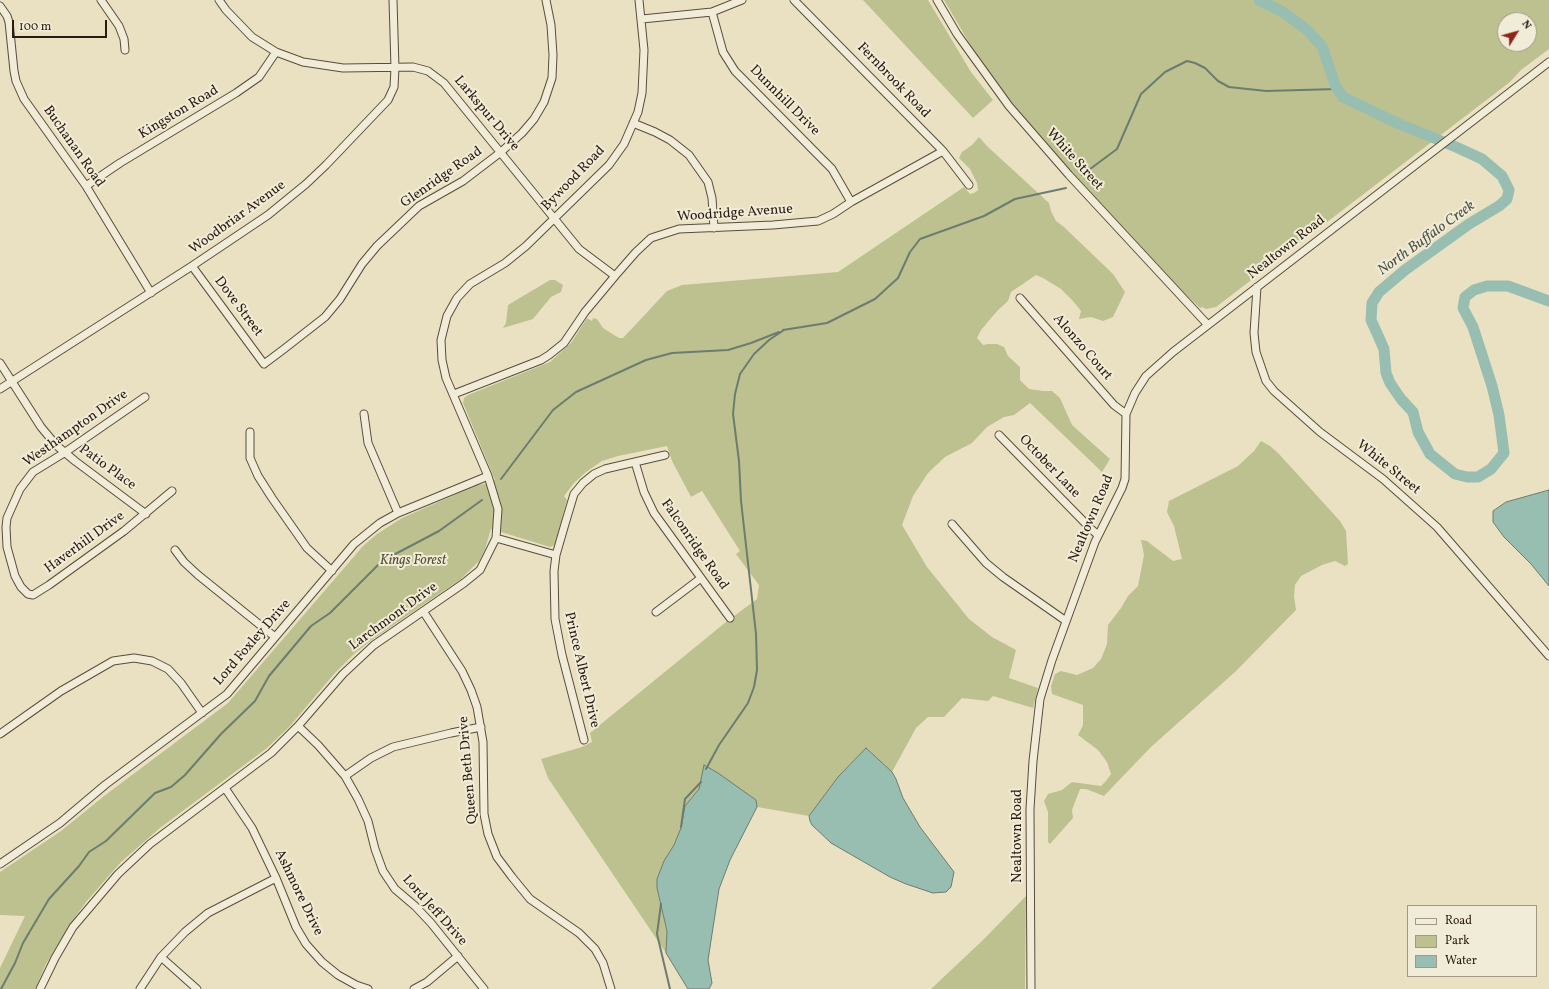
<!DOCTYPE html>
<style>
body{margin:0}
#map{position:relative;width:1549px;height:989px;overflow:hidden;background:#eae1c2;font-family:Vollkorn,serif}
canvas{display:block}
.legend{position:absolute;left:1407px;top:905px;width:130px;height:72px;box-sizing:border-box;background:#f1ecd7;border:1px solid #a19887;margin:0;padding:5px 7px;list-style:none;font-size:12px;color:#2a1b0f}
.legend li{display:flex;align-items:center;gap:8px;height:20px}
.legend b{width:20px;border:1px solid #a19887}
.north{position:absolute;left:1497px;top:12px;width:40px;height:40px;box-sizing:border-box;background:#f1ecd7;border:1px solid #a19887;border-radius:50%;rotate:53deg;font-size:11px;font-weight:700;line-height:16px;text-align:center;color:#2a1b0f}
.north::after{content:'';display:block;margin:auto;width:14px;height:18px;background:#8f2418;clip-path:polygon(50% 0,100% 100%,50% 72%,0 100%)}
.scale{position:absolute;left:12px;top:20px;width:95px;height:18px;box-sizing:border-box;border:2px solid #2a1b0f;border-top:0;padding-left:5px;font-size:12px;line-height:14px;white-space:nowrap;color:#2a1b0f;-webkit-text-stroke:3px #f1ecd7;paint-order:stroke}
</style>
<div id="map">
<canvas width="1549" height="989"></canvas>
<ul class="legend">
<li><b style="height:5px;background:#f1ecd7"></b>Road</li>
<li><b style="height:11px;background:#bdc18f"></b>Park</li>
<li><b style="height:11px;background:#98beb1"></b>Water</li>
</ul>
<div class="north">N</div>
<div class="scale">100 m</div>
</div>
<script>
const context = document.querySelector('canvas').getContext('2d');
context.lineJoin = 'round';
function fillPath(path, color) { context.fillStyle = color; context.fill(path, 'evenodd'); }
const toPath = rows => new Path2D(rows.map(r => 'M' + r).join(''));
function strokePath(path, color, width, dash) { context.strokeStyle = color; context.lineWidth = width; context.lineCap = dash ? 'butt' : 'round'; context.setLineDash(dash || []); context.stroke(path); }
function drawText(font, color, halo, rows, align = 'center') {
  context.font = font + ' Vollkorn,serif'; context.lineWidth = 4; context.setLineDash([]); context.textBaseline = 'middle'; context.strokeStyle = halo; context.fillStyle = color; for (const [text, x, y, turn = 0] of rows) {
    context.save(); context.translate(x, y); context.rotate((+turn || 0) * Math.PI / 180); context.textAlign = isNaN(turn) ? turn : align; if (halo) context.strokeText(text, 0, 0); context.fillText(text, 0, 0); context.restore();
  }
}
fillPath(toPath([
 [863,0,928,0,971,72,993,100,973,118],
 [944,0,1549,0,1549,49,1521,70,1510,82,1216,307,1206,309,1202,307,1200,308,1185,294,1019,115,981,63],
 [1505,20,1529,20,1529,44,1505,44],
 [979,137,988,147,1049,203,1051,211,1056,221,1064,227,1113,274,1125,292,1113,317,1103,321,1091,317,1079,319,1081,311,1073,301,1061,289,1043,278,1036,275,1011,292,1008,301,998,310,981,330,977,338,983,345,988,344,997,344,1004,347,1008,356,1020,367,1020,380,1029,389,1043,391,1052,391,1060,398,1072,425,1110,459,1102,472,1030,403,1014,415,1004,417,987,427,972,443,945,457,928,473,913,496,902,525,927,567,969,619,992,637,1016,650,1009,678,1038,688,1033,708,993,696,988,701,962,698,944,717,928,717,916,728,892,772,866,748,838,777,809,816,757,807,756,800,704,766,699,789,685,806,681,828,674,845,660,870,657,888,667,931,666,953,548,778,541,759,582,747,592,742,590,733,726,622,757,599,759,585,736,554,740,551,702,491,691,497,672,461,667,446,618,456,602,461,586,472,574,483,564,496,567,500,555,544,553,546,550,547,491,529,485,549,479,561,461,579,373,639,354,654,334,674,290,726,267,748,160,828,121,862,86,902,69,926,46,964,35,989,0,989,0,968,25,916,0,915,0,872,61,831,104,796,228,703,363,546,377,534,402,518,477,485,484,484,495,480,463,403,464,398,468,395,550,362,571,343,587,318,592,321,593,318,597,319,603,328,619,338,623,338,667,291,682,285,838,272,964,187,970,194,974,193,978,190,977,183,970,169,959,158,962,152,972,145],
 [550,280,555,280,563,285,561,292,551,297,533,319,503,328,506,323,508,305],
 [1261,441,1270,446,1279,454,1340,521,1346,531,1348,564,1345,566,1335,561,1322,565,1301,576,1295,585,1294,596,1296,610,1235,672,1151,747,1104,796,1086,789,1080,789,1072,810,1073,818,1050,844,1048,842,1048,812,1044,801,1048,794,1062,790,1072,782,1101,786,1106,781,1111,774,1107,762,1098,750,1078,735,1083,725,1083,705,1052,694,1051,686,1055,674,1061,671,1077,675,1093,668,1101,659,1107,644,1108,625,1121,608,1128,596,1138,586,1144,555,1141,540,1147,541,1173,561,1182,559,1174,526,1167,512,1169,501,1238,466,1254,451],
 [1026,896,1025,989,931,989,983,940]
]), '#bdc18f');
const water = toPath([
 [1549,490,1549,586,1531,564,1504,537,1493,522,1493,511,1506,502,1549,490],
 [866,748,892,772,896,779,903,798,920,827,954,872,951,887,946,892,933,893,906,884,890,877,831,843,812,825,810,821,809,816,838,777,866,748],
 [704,765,718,773,756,800,757,807,730,860,719,889,708,960,712,983,709,989,688,989,666,953,667,931,657,888,657,879,664,861,674,845,681,828,685,806,699,789,704,765]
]);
fillPath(water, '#98beb1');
strokePath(water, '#6c7d70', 1);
strokePath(toPath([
 [1082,175,1117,149,1141,94,1165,72,1187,61,1195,63,1205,68,1218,81,1229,87,1266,91,1337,89],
 [783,330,827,323,875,299,898,278,910,252,920,239,984,216,1015,199,1066,188],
 [501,479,553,410,576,392,646,360,672,353,728,350,751,343,779,332],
 [706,769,719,745,748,703,754,687,757,670,756,634,741,501,739,461,733,414,735,394,740,374,754,354,769,340,784,330],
 [681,827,685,799,701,782],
 [661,904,657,934,670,989],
 [1,989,15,963,23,943,49,899,79,866,89,852,106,841,155,793,171,787,185,775,221,734,255,701,269,676,311,626,330,613,382,561,439,531,482,500]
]), '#6c7d70', 2);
strokePath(toPath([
 [1259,0,1283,12,1306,29,1322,46,1336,87,1343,97,1397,123,1456,147,1482,159,1502,176,1509,190,1507,199,1499,206,1469,224,1405,270,1379,292,1372,303,1371,320,1384,349,1386,373,1390,383,1401,399,1413,412,1418,432,1430,454,1455,474,1467,477,1478,477,1491,469,1504,453,1499,415,1492,386,1473,327,1463,308,1465,297,1474,290,1487,286,1508,286,1549,301]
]), '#98beb1', 11);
const minor = toPath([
 [101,0,119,26,124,39,125,50],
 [219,0,226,10,252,37,276,52,303,62,343,68,413,67,428,71,444,83,579,249,615,276],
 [794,0,943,151,969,185],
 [937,0,957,34,1009,106,1069,175,1208,325],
 [0,6,7,16,9,22,14,71,16,81,24,99,86,186,151,293],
 [712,12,723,52,735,71,832,169,851,202],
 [642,19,712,12,742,0],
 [633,123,655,132,670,140,689,155,708,182,712,198,714,228],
 [86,186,120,163,236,93,259,77,276,52],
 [192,266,264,364,284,349,325,317,340,299,362,264,377,246,419,206,463,181,501,152,522,133,534,119,544,102,552,78,553,55,551,25,546,0],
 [1257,287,1254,333,1256,352,1266,381,1274,391,1320,432,1383,479,1437,527,1549,656],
 [1020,298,1114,405,1126,414],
 [0,363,41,427,56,445,75,461,146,514],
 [0,389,192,266,268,215,306,184,326,165,388,100,394,87,395,68,393,0],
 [454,394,541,360,549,355,564,343,585,312,615,276,636,252,651,238,679,229,773,225,818,221,833,214,851,202,943,151],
 [145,397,64,453,33,472,20,489,7,518,6,527,7,547,15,576,21,587,28,594,33,595,49,585,124,531,172,491],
 [364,414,368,443,398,513],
 [250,432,250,458,258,476,272,498,307,548,332,571],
 [999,435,1091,529,1098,535],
 [635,462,644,492,654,513,730,618],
 [952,524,986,563,1003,577,1066,621],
 [496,538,556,555],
 [175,550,184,562,198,575,275,637],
 [423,611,462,671,471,690,477,707,483,742,484,814,488,834,497,857,512,877,530,899,579,933,595,949,603,963,611,989],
 [656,612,701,578],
 [298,726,318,745,345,776,358,799,368,821,375,849,383,871,395,889,415,906,431,923,484,989],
 [0,734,61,691,113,661,134,658,152,661,168,669,181,683,202,713],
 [584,740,562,655,555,619,554,571,556,555,565,524,574,494,583,483,594,474,605,469,665,455],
 [345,776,371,758,393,747,451,733,481,727],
 [225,788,252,828,276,878,296,927,306,944,322,962,338,975,356,985,368,989],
 [0,864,60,823,105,785,227,694,354,544,380,523,398,513,488,476],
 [161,957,197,989],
 [40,989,55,958,73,927,118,874,150,844,271,753,298,726,343,674,374,645,464,583,480,570,496,538,498,509,488,476,446,378,442,360,441,340,447,316,457,298,470,284,505,263,526,246,609,165,624,144,638,112,642,93,644,50,639,0],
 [140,989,161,957,185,932,208,913,276,878],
 [414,989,427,982,458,956],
 [1031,989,1030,809,1033,761,1040,699,1052,660,1095,542,1122,488,1125,479,1126,414,1135,393,1146,376,1173,352,1549,62]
]);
strokePath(minor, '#5a4c3c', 9);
strokePath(minor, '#f1ecd7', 7);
drawText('14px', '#2a1b0f', '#f1ecd7', [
 ["Fernbrook Road",893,81,46],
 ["Dunnhill Drive",784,101,45],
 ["Kingston Road",179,113,-31],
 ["Larkspur Drive",486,114,50],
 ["Buchanan Road",73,147,55],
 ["White Street",1074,160,48],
 ["Glenridge Road",442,178,-35],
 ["Bywood Road",574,179,-46],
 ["Woodridge Avenue",735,214,-4],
 ["Woodbriar Avenue",238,218,-36],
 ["Nealtown Road",1287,248,-38],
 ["Dove Street",238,307,53],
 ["Alonzo Court",1082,348,49],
 ["Westhampton Drive",76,429,-35],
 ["October Lane",1049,467,46],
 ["Patio Place",107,468,36],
 ["White Street",1388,468,39],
 ["Nealtown Road",1092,519,-67],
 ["Haverhill Drive",85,543,-36],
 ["Falconridge Road",694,545,55],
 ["Larchmont Drive",394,617,-36],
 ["Lord Foxley Drive",253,643,-49],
 ["Prince Albert Drive",581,670,77],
 ["Queen Beth Drive",469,770,-95],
 ["Nealtown Road",1018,836,-90],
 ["Ashmore Drive",298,893,64],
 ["Lord Jeff Drive",434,911,48]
]);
drawText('italic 14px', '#564d35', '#f1ecd7', [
 ["Kings Forest",413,561]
]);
drawText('italic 15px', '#505448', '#f1ecd7', [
 ["North Buffalo Creek",1427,239,-36]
]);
</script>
